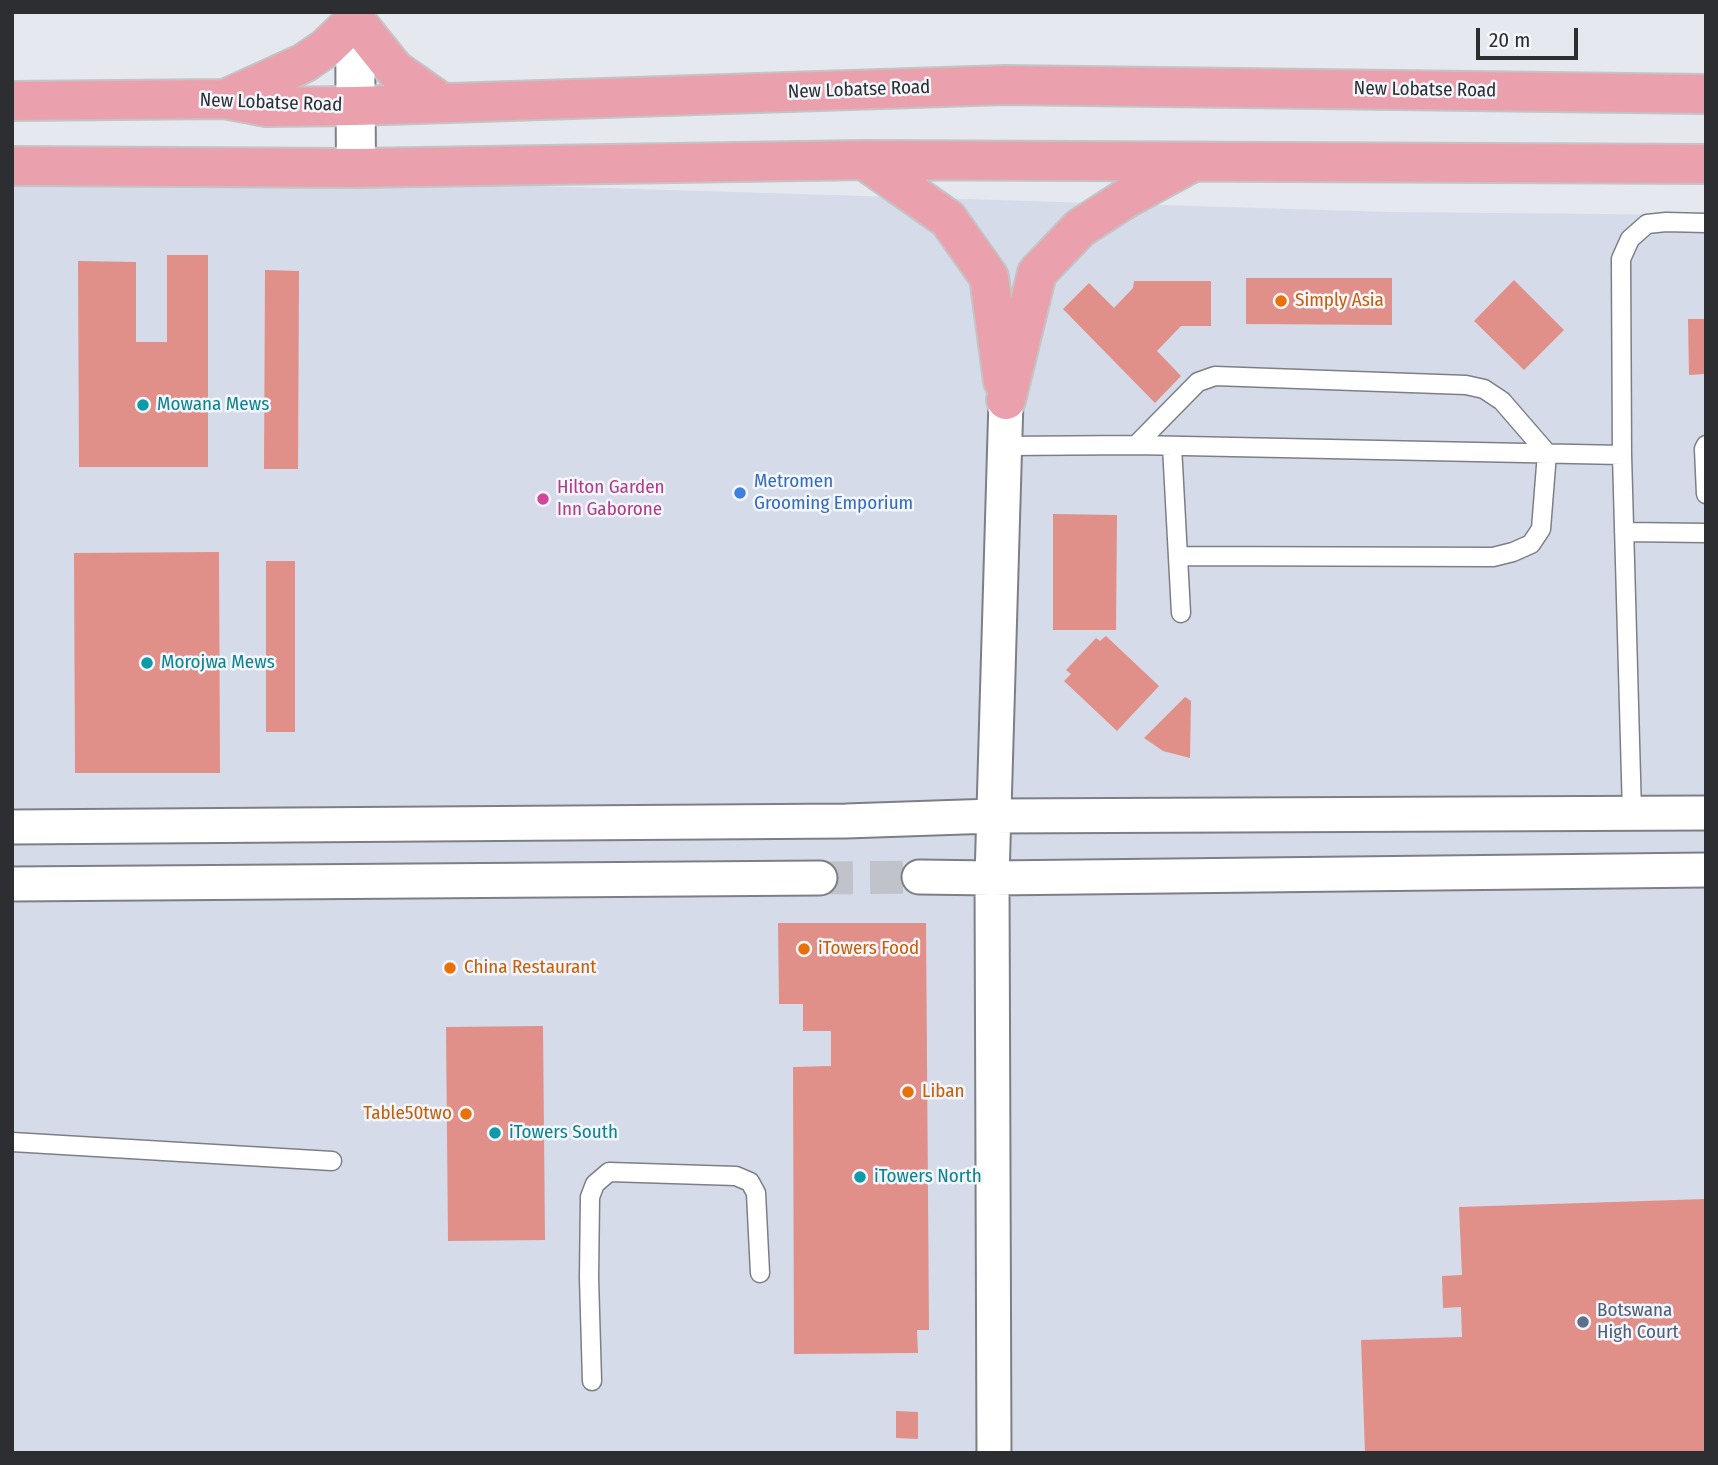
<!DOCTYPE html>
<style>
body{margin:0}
#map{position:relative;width:1718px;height:1465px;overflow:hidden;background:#e5e8ef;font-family:"Fira Sans Condensed",sans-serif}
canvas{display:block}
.frame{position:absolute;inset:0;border:14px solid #2d2e31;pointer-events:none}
.scale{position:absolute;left:1476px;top:28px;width:102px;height:32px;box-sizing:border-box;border:4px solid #2d2e31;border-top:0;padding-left:9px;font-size:21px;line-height:24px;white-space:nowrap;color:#2d2e31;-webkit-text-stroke:5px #f3f6fd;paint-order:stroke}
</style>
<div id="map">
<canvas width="1718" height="1465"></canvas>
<div class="frame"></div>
<div class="scale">20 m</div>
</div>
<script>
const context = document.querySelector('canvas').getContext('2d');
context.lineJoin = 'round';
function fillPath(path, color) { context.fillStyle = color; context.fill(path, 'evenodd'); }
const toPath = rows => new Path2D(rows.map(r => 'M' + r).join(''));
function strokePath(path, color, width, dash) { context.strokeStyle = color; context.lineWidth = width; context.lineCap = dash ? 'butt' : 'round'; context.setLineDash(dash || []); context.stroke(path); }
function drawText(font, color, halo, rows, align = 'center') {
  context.font = font + ' "Fira Sans Condensed",sans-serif'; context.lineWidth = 5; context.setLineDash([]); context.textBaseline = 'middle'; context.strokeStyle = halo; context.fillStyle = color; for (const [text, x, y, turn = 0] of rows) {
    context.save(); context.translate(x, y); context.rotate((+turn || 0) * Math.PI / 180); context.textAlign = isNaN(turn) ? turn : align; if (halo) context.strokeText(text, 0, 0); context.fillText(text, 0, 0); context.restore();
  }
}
fillPath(toPath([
 [12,170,1390,212,1706,215,1706,1453,12,1453]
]), '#d6dbe9');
fillPath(toPath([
 [167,255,208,255,208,467,79,467,78,261,136,262,136,342,167,342],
 [265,270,299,271,298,469,264,469],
 [1246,278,1392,278,1392,325,1246,324],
 [1514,280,1564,330,1524,370,1474,321],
 [1134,281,1211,281,1211,326,1181,326,1157,351,1181,376,1155,403,1063,309,1089,283,1114,308,1133,288],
 [1688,319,1706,319,1706,374,1689,375],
 [1053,514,1117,515,1116,630,1053,630],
 [219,552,220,773,75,773,74,553],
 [266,561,295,561,295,732,266,732],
 [1106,636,1159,686,1117,731,1064,681,1071,674,1066,670,1096,638,1100,641],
 [1185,697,1191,701,1190,758,1163,751,1144,738],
 [778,923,926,923,929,1330,917,1330,918,1353,794,1354,793,1067,831,1066,831,1031,803,1031,803,1004,779,1004],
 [543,1026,545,1240,448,1241,446,1027],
 [1706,1199,1706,1453,1365,1453,1361,1340,1462,1337,1461,1307,1443,1308,1442,1276,1462,1275,1459,1207],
 [896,1411,918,1412,918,1439,896,1438]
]), '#e09088');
strokePath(toPath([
 [820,878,919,877]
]), '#c0c3c9', 33, [33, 17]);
const service = toPath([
 [1136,445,1622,455,1632,813],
 [1706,445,1704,449,1706,494],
 [1005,446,1136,445,1198,382,1215,376,1466,385,1484,389,1502,401,1547,453,1541,529,1531,544,1513,552,1493,557,1178,556],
 [1172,446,1181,613],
 [1622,455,1621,259,1630,239,1647,224,1666,222,1706,223],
 [1624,532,1706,533],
 [12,1142,332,1161],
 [592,1381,589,1278,590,1197,595,1184,609,1172,736,1176,750,1182,756,1193,760,1273]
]);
const minor = toPath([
 [12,827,846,821,993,816,1706,813],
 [919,877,992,878,1706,870],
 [12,884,820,878],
 [994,1453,992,878,1006,400]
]);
const tertiary = toPath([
 [355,12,356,168]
]);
const primary = toPath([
 [225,99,304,63,326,48,355,20,395,70,442,103],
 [12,101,225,99,267,107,356,106,1005,85,1706,94],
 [864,160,948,219,989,277,1003,381],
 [12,166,356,168,864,160,1706,164],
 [1006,400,1037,273,1080,228,1125,199,1191,163]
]);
strokePath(service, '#7c7f85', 21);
strokePath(minor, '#7c7f85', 37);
strokePath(tertiary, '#7c7f85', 42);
strokePath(primary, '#c4c4c5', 42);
strokePath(service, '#fff', 18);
strokePath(minor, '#fff', 33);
strokePath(tertiary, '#fff', 38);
strokePath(primary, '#eba1ad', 38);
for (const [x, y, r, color] of [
 [1281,301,7,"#e8710a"],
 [143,405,7,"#0f9aa8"],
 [740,493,7,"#3f7fe0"],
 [543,499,7,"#d1479c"],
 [147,663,7,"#0f9aa8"],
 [804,949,7,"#e8710a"],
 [450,968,7,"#e8710a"],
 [908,1092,7,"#e8710a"],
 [466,1114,7,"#e8710a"],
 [495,1133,7,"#0f9aa8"],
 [860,1177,7,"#0f9aa8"],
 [1583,1322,7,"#5c6f8a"]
]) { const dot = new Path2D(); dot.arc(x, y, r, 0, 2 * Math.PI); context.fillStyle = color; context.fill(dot); strokePath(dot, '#f3f6fd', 2.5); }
drawText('19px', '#2d2e31', '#f3f6fd', [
 ["New Lobatse Road",859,90,-2],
 ["New Lobatse Road",1425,90,1],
 ["New Lobatse Road",271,103,2]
]);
drawText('19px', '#c56008', '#f3f6fd', [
 ["Simply Asia",1295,301],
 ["iTowers Food",818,949],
 ["China Restaurant",464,968],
 ["Liban",922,1092],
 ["Table50two",452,1114,"right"]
], 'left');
drawText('19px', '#0d838f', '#f3f6fd', [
 ["Mowana Mews",157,405],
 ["Morojwa Mews",161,663],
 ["iTowers South",509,1133],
 ["iTowers North",874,1177]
], 'left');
drawText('19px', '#366cbe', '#f3f6fd', [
 ["Metromen",754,482],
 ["Grooming Emporium",754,504]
], 'left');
drawText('19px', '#b23c85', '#f3f6fd', [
 ["Hilton Garden",557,488],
 ["Inn Gaborone",557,510]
], 'left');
drawText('19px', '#4e5e75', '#f3f6fd', [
 ["Botswana",1597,1311],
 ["High Court",1597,1333]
], 'left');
</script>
